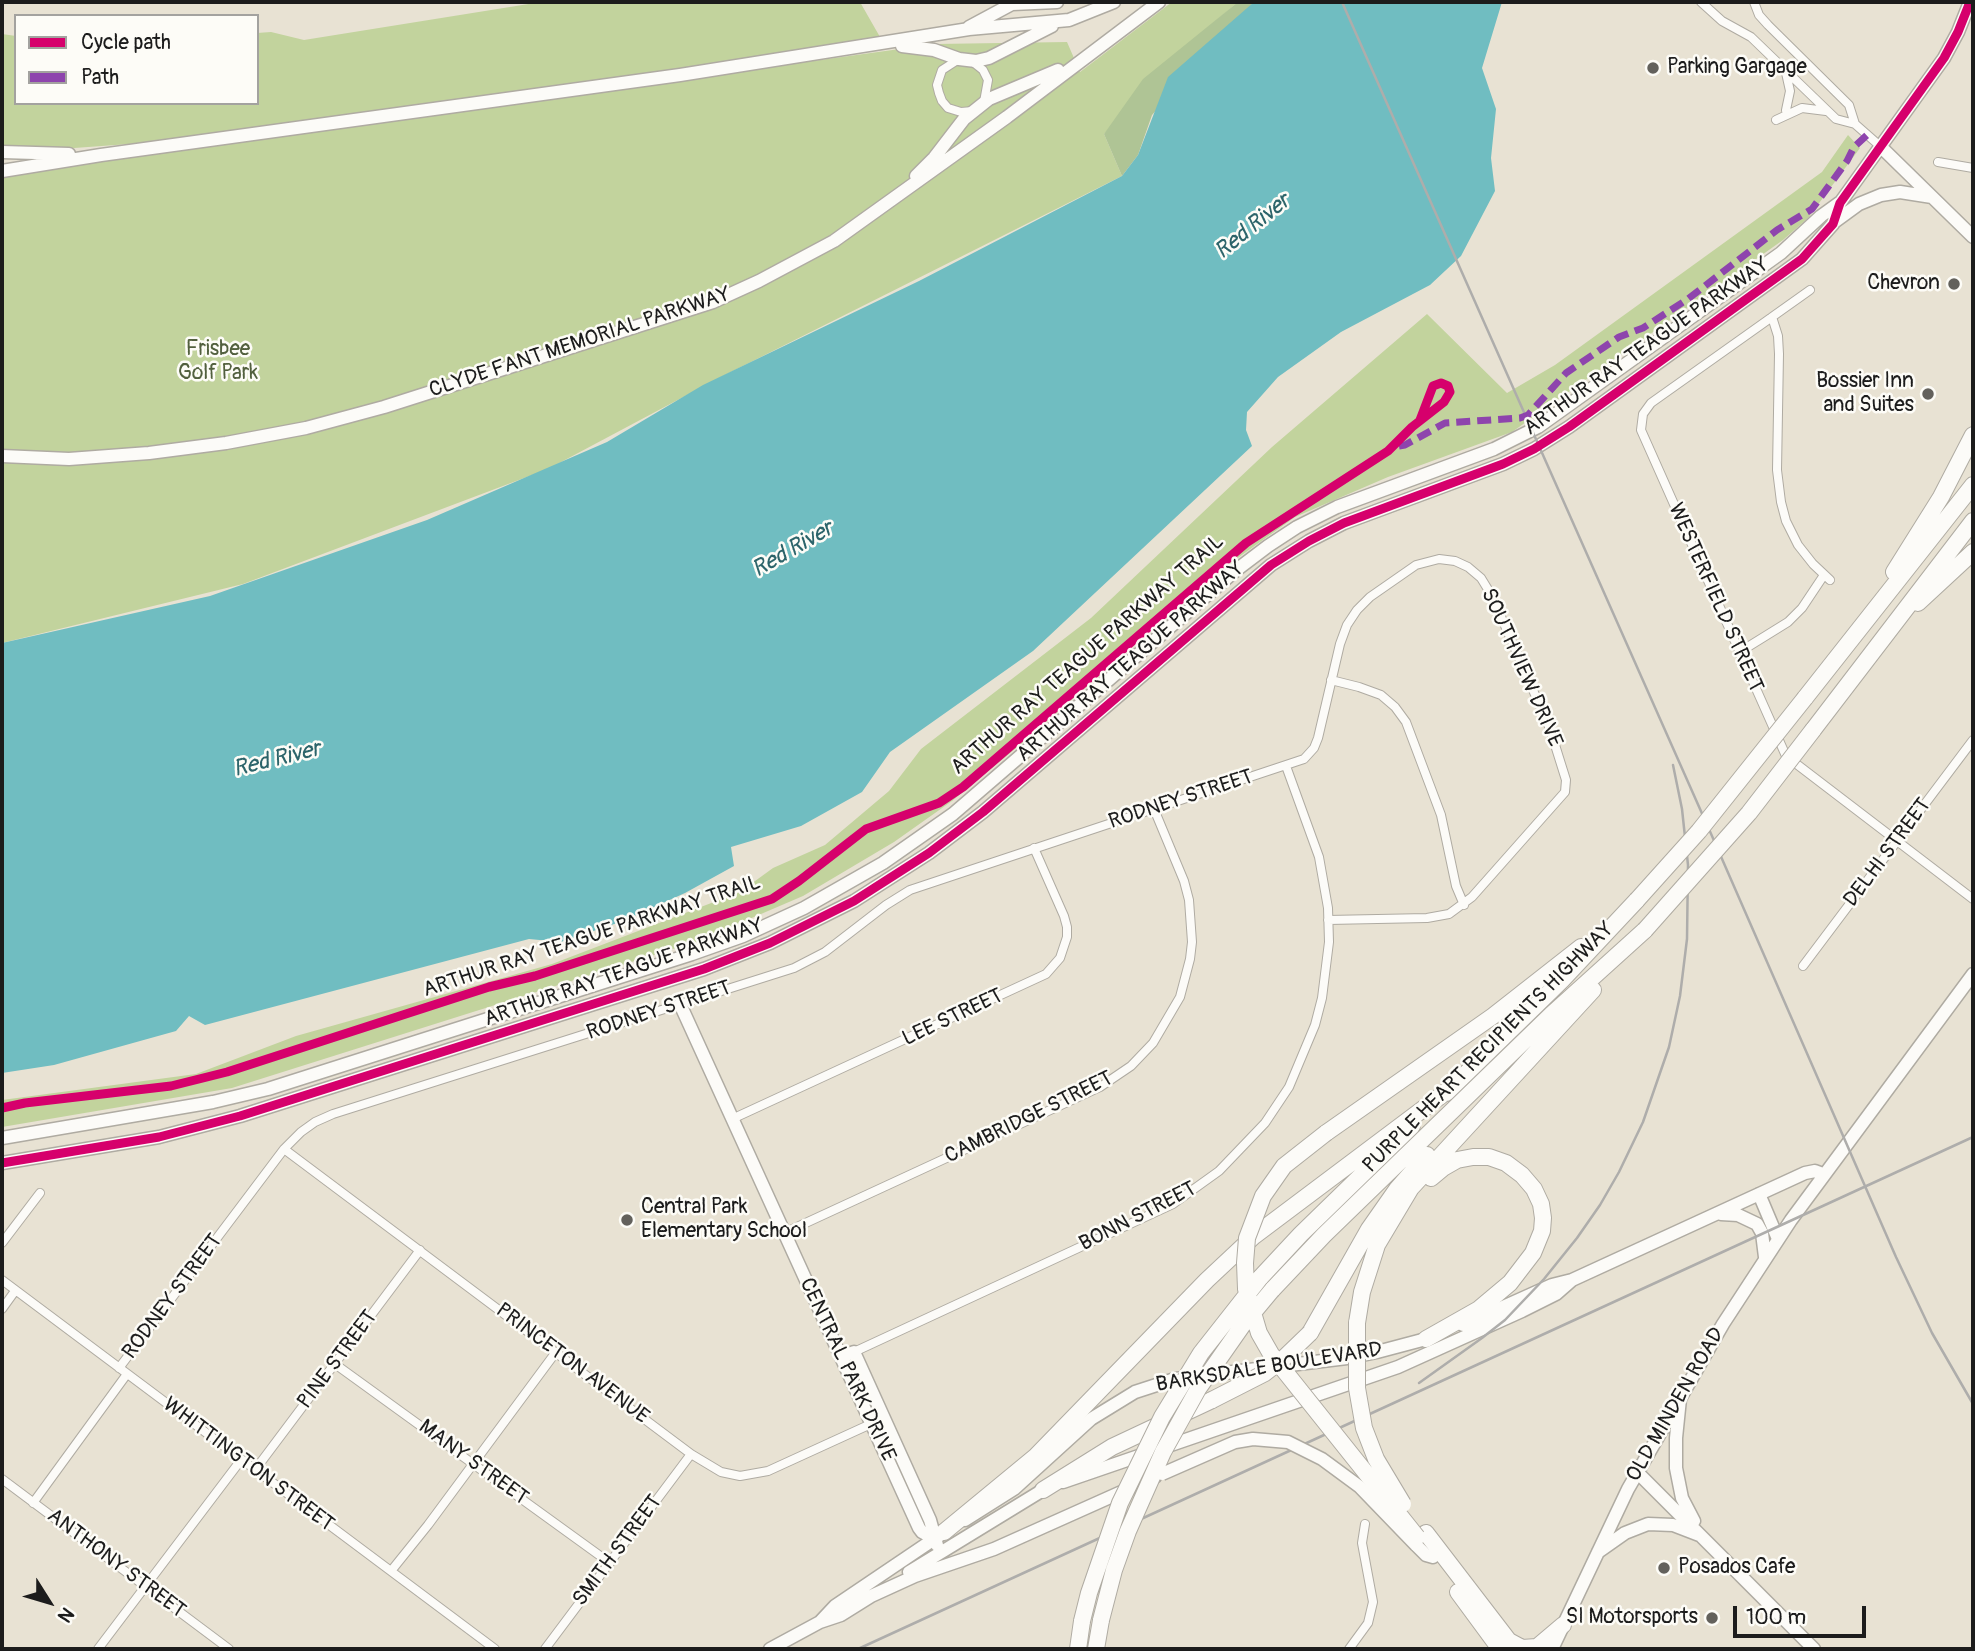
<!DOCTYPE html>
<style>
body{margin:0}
#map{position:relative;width:1975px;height:1651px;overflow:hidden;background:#e8e2d3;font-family:Pangolin,sans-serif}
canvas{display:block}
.frame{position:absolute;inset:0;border:4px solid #1c1c1c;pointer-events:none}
.legend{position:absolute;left:14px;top:14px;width:245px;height:91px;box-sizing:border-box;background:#fdfcf7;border:2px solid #a3a29f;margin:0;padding:9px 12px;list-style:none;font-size:21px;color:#1c1c1c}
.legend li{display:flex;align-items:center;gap:14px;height:35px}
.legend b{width:35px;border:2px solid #a3a29f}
.north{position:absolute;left:14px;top:1567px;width:70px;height:70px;-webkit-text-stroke:5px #fdfcf7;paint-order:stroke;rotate:127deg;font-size:19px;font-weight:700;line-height:28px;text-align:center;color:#1c1c1c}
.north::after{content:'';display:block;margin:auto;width:24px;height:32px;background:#1c1c1c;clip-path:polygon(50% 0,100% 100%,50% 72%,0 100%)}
.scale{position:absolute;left:1733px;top:1606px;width:133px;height:32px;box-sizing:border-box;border:4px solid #1c1c1c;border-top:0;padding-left:9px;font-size:21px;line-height:24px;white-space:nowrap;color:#1c1c1c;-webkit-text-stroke:5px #fdfcf7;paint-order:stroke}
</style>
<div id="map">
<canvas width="1975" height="1651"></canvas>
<div class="frame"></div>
<ul class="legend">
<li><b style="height:9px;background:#d6006c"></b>Cycle path</li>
<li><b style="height:9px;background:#8e44ad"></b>Path</li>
</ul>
<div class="north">N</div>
<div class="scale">100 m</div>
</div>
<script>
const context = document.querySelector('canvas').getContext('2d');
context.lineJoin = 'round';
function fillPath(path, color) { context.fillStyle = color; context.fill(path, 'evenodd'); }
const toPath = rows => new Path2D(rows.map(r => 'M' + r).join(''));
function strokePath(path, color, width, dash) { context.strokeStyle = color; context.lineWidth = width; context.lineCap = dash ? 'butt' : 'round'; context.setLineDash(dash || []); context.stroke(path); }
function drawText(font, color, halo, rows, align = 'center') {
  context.font = font + ' Pangolin,sans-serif'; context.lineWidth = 5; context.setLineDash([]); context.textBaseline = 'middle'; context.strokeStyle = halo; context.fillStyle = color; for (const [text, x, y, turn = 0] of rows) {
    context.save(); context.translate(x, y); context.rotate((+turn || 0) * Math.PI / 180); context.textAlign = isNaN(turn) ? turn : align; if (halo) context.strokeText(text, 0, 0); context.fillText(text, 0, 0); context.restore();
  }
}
fillPath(toPath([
 [541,2,860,2,884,44,584,82,170,141,47,150,2,147,2,34,16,36,16,103,257,103,257,33,271,32,304,40],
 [1172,2,1238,2,1203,32,1104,134,1122,176,719,378,548,469,243,584,2,643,2,173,936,44,1067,42,1080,72],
 [1848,135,1860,148,1808,218,1783,240,1512,432,1388,477,1295,517,1218,572,1021,744,952,801,894,842,803,896,698,941,232,1088,2,1127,2,1100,196,1074,296,1036,552,964,740,892,773,868,825,845,889,791,921,749,1091,618,1272,447,1427,314,1507,393,1555,365,1822,172]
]), '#c2d39d');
fillPath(toPath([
 [1238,2,1254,2,1152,115,1138,155,1122,176,1104,134,1143,79]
]), '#afc495');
fillPath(toPath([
 [1254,2,1502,2,1482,68,1496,109,1491,158,1495,191,1461,256,1430,285,1341,332,1278,377,1247,412,1246,430,1252,446,1033,651,890,752,862,792,801,826,731,847,734,866,685,893,623,921,561,942,529,939,205,1025,189,1016,176,1031,54,1065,2,1073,2,643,210,596,427,520,607,442,703,385,919,281,1122,176,1138,155,1168,77]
]), '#70bdc1');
const street = toPath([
 [1701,2,1722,21,1751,37,1836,119,1855,124,1880,146],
 [1754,2,1759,15,1768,25,1849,105,1855,124],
 [959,59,942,70,937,85,939,93,942,101,948,108,961,112,973,111],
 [973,62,983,70,988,80,984,102],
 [1786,110,1790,91,1786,73],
 [1776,120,1802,108,1826,111],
 [1938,162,1973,168],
 [1810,290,1651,403,1643,414,1641,430,1786,756,1973,899],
 [1772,317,1778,336,1779,354,1777,470,1781,502,1786,521,1798,545,1813,564,1830,580],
 [1738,653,1788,622,1802,608,1824,575],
 [1331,680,1359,687,1381,695,1395,707,1406,722,1441,815,1456,886,1464,905],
 [1803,966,1973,740],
 [732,1119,1046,974,1060,958,1067,937,1067,927,1064,916,1034,848],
 [284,1149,691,1454,721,1472,740,1476,768,1471,873,1423],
 [784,1233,1100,1087,1131,1066,1153,1043,1180,997,1190,959,1192,942,1189,900,1184,881,1154,809],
 [2,1243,40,1193],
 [2,1280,495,1649],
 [2,1309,15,1291],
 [854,1352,1173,1204,1219,1171,1265,1123,1289,1087,1315,1025,1322,998,1329,942,1328,908,1319,857,1286,766],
 [335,1364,610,1563],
 [119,1368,284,1149,301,1132,315,1122,333,1114,794,968,825,952,886,905,910,890,1304,759,1314,748,1318,738,1340,644,1347,625,1357,610,1370,597,1416,565,1439,559,1455,561,1468,567,1481,578,1492,596,1550,729,1566,780,1565,792,1472,897,1449,914,1427,918,1328,920],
 [255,1470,420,1250],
 [2,1479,229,1649],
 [33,1503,127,1374],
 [391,1571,428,1525,556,1352],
 [98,1649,241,1460],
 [545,1649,691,1454],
 [1349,1649,1368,1623,1373,1602,1362,1543,1365,1524]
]);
const secondary = toPath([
 [969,27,1012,4,1057,2],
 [902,46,934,50,959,59,976,61,989,58,1052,26],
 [1880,146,1973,237],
 [2,152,69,154],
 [2,171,101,155,680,75,969,29,1069,20,1114,2],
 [916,176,934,158,964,119,989,99,1058,70],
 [1833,223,1859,204,1881,195,1900,192,1932,197],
 [2,456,69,459,149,453,226,443,306,428,384,407,713,302,759,281,834,241,1007,117,1159,2],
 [680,1004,919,1528,922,1532,933,1538],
 [2,1138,213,1102,268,1089,692,954,743,936,804,908,883,863,953,814,1235,571,1268,546,1297,527,1337,507,1494,449,1538,427,1781,253,1821,216,1839,203],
 [2,1163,159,1137,240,1116,704,969,770,943,854,901,929,853,983,812,1271,565,1309,541,1344,523,1503,464,1534,449,1569,427,1802,259,1833,224,1840,203,1944,58,1958,32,1970,2],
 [1759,1194,1778,1239],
 [1721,1214,1738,1215,1757,1224,1762,1233,1765,1257],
 [1463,1325,1552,1285,1572,1280],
 [841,1357,854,1352,930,1520,937,1545],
 [1680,1399,1676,1438,1676,1468,1682,1498,1694,1521],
 [1637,1472,1814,1649],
 [1063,1482,1398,1367,1522,1311,1556,1294,1572,1280,1805,1173,1815,1171,1823,1174],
 [1598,1552,1625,1533,1648,1524,1673,1525,1699,1535],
 [1552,1649,1628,1489,1723,1324,1791,1220,1973,974]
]);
const primary = toPath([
 [965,1520,1014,1489,1091,1419,1135,1392,1175,1379,1347,1358,1377,1352,1426,1339],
 [1416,1545,1426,1555,1433,1557],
 [909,1572,1043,1490],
 [869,1597,915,1576,994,1549,1155,1477],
 [820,1622,841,1615,873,1595],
 [770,1649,820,1622,835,1606,949,1529]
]);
const highway = toPath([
 [1894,572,1941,497,1973,435],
 [1918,603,1973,552],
 [1805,698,1973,485],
 [1813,730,1973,521],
 [1446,1093,1562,980,1637,900],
 [1326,1133,1493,1016,1581,947],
 [1260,1278,1301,1234,1412,1126],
 [1272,1290,1324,1235,1551,1015,1645,930],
 [1357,1323,1362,1292,1377,1245,1411,1188,1593,990],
 [1310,1333,1369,1229,1397,1189,1427,1155],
 [1426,1339,1479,1309,1510,1283,1533,1253,1542,1231,1543,1218,1541,1204,1534,1189,1522,1175,1506,1163,1489,1157,1473,1157,1457,1160,1443,1168,1431,1178],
 [1043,1490,1112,1447,1212,1400],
 [944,1532,1035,1457,1207,1280,1254,1236,1451,1088],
 [1426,1533,1515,1649],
 [1458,1592,1500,1649],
 [1509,1641,1522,1648,1537,1647,1563,1625],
 [1078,1649,1082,1621],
 [1096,1649,1101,1620]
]);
strokePath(street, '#afaba2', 10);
strokePath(secondary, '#afaba2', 15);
strokePath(primary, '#afaba2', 15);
strokePath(highway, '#afaba2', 18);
strokePath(street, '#fcfbf8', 8);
strokePath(secondary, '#fcfbf8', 12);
strokePath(primary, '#fcfbf8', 12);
strokePath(highway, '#fcfbf8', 16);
strokePath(toPath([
 [1342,2,1712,836,1896,1257,1932,1333,1973,1404],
 [1419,1383,1482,1338,1505,1320,1544,1279,1577,1238,1600,1205,1619,1172,1643,1122,1669,1047,1680,996,1687,939,1688,865,1682,809,1673,765],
 [858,1649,1973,1137]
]), '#aeadab', 2.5);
const primaryBridge = toPath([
 [1162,1474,1235,1442,1253,1439,1288,1442,1322,1459,1360,1487,1416,1545]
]);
const highwayBridge = toPath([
 [1637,900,1699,831,1805,698],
 [1645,930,1749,813,1813,730],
 [1326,1133,1284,1166,1263,1196,1247,1238,1245,1263,1246,1289,1259,1333,1271,1354,1417,1537],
 [1357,1323,1357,1388,1364,1428,1376,1459,1403,1504],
 [1212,1400,1265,1373,1283,1359,1310,1333],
 [1101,1620,1114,1570,1128,1531,1163,1452,1198,1389,1242,1326,1272,1290],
 [1082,1621,1089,1593,1120,1503,1162,1417,1201,1353,1260,1278]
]);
strokePath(primaryBridge, '#afaba2', 15, []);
strokePath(highwayBridge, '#afaba2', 18, []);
strokePath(primaryBridge, '#fcfbf8', 12);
strokePath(highwayBridge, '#fcfbf8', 16);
strokePath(toPath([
 [1399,446,1405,445,1445,423,1520,418,1528,415,1566,373,1619,337,1643,328,1688,299,1777,230,1812,209,1847,161,1854,147,1867,135]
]), '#8e44ad', 7, [14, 7]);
strokePath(toPath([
 [2,1108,25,1103,171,1086,227,1072,489,987,535,976,772,899,799,881,866,829,939,803,963,787,1246,543,1388,451,1412,427,1444,402,1450,392,1448,386,1441,383,1433,386,1420,420],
 [2,1163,159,1137,240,1116,704,969,770,943,854,901,929,853,983,812,1271,565,1309,541,1344,523,1503,464,1534,449,1569,427,1802,259,1833,224,1840,203,1944,58,1958,32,1970,2]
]), '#d6006c', 9);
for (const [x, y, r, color] of [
 [1653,68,7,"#63615c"],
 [1954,284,7,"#63615c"],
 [1928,394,7,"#63615c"],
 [627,1220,7,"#63615c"],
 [1664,1568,7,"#63615c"],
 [1712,1618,7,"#63615c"]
]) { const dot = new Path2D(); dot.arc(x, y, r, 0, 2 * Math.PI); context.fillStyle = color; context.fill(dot); strokePath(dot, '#fdfcf7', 2.5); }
drawText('21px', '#1c1c1c', '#fdfcf7', [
 ["Parking Gargage",1667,68],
 ["Chevron",1940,284,"right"],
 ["Bossier Inn",1914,382,"right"],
 ["and Suites",1914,406,"right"],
 ["Central Park",641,1208],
 ["Elementary School",641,1232],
 ["Posados Cafe",1678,1568],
 ["SI Motorsports",1698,1618,"right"]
], 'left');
drawText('21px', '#1c1c1c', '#fdfcf7', [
 ["CLYDE FANT MEMORIAL PARKWAY",580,343,-18],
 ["ARTHUR RAY TEAGUE PARKWAY",1647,347,-35],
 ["WESTERFIELD STREET",1715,598,66],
 ["ARTHUR RAY TEAGUE PARKWAY TRAIL",1088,655,-41],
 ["ARTHUR RAY TEAGUE PARKWAY",1131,662,-41],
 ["SOUTHVIEW DRIVE",1521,668,66],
 ["RODNEY STREET",1181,800,-18],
 ["DELHI STREET",1888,853,-53],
 ["ARTHUR RAY TEAGUE PARKWAY TRAIL",592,937,-18],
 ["ARTHUR RAY TEAGUE PARKWAY",624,973,-19],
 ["RODNEY STREET",659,1011,-18],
 ["LEE STREET",953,1018,-25],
 ["PURPLE HEART RECIPIENTS HIGHWAY",1489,1048,-45],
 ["CAMBRIDGE STREET",1029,1118,-26],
 ["BONN STREET",1138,1217,-27],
 ["RODNEY STREET",173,1297,-53],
 ["PINE STREET",338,1360,-53],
 ["PRINCETON AVENUE",572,1364,37],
 ["BARKSDALE BOULEVARD",1269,1368,-9],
 ["CENTRAL PARK DRIVE",847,1370,65],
 ["OLD MINDEN ROAD",1676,1405,-60],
 ["MANY STREET",473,1463,36],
 ["WHITTINGTON STREET",248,1465,37],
 ["SMITH STREET",618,1551,-53],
 ["ANTHONY STREET",116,1564,37]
]);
drawText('21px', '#52603e', '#fdfcf7', [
 ["Frisbee",218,350],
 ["Golf Park",218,374]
]);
drawText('italic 23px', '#2c646a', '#fdfcf7', [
 ["Red River",1253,227,-39],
 ["Red River",793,550,-30],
 ["Red River",277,760,-14]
]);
</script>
